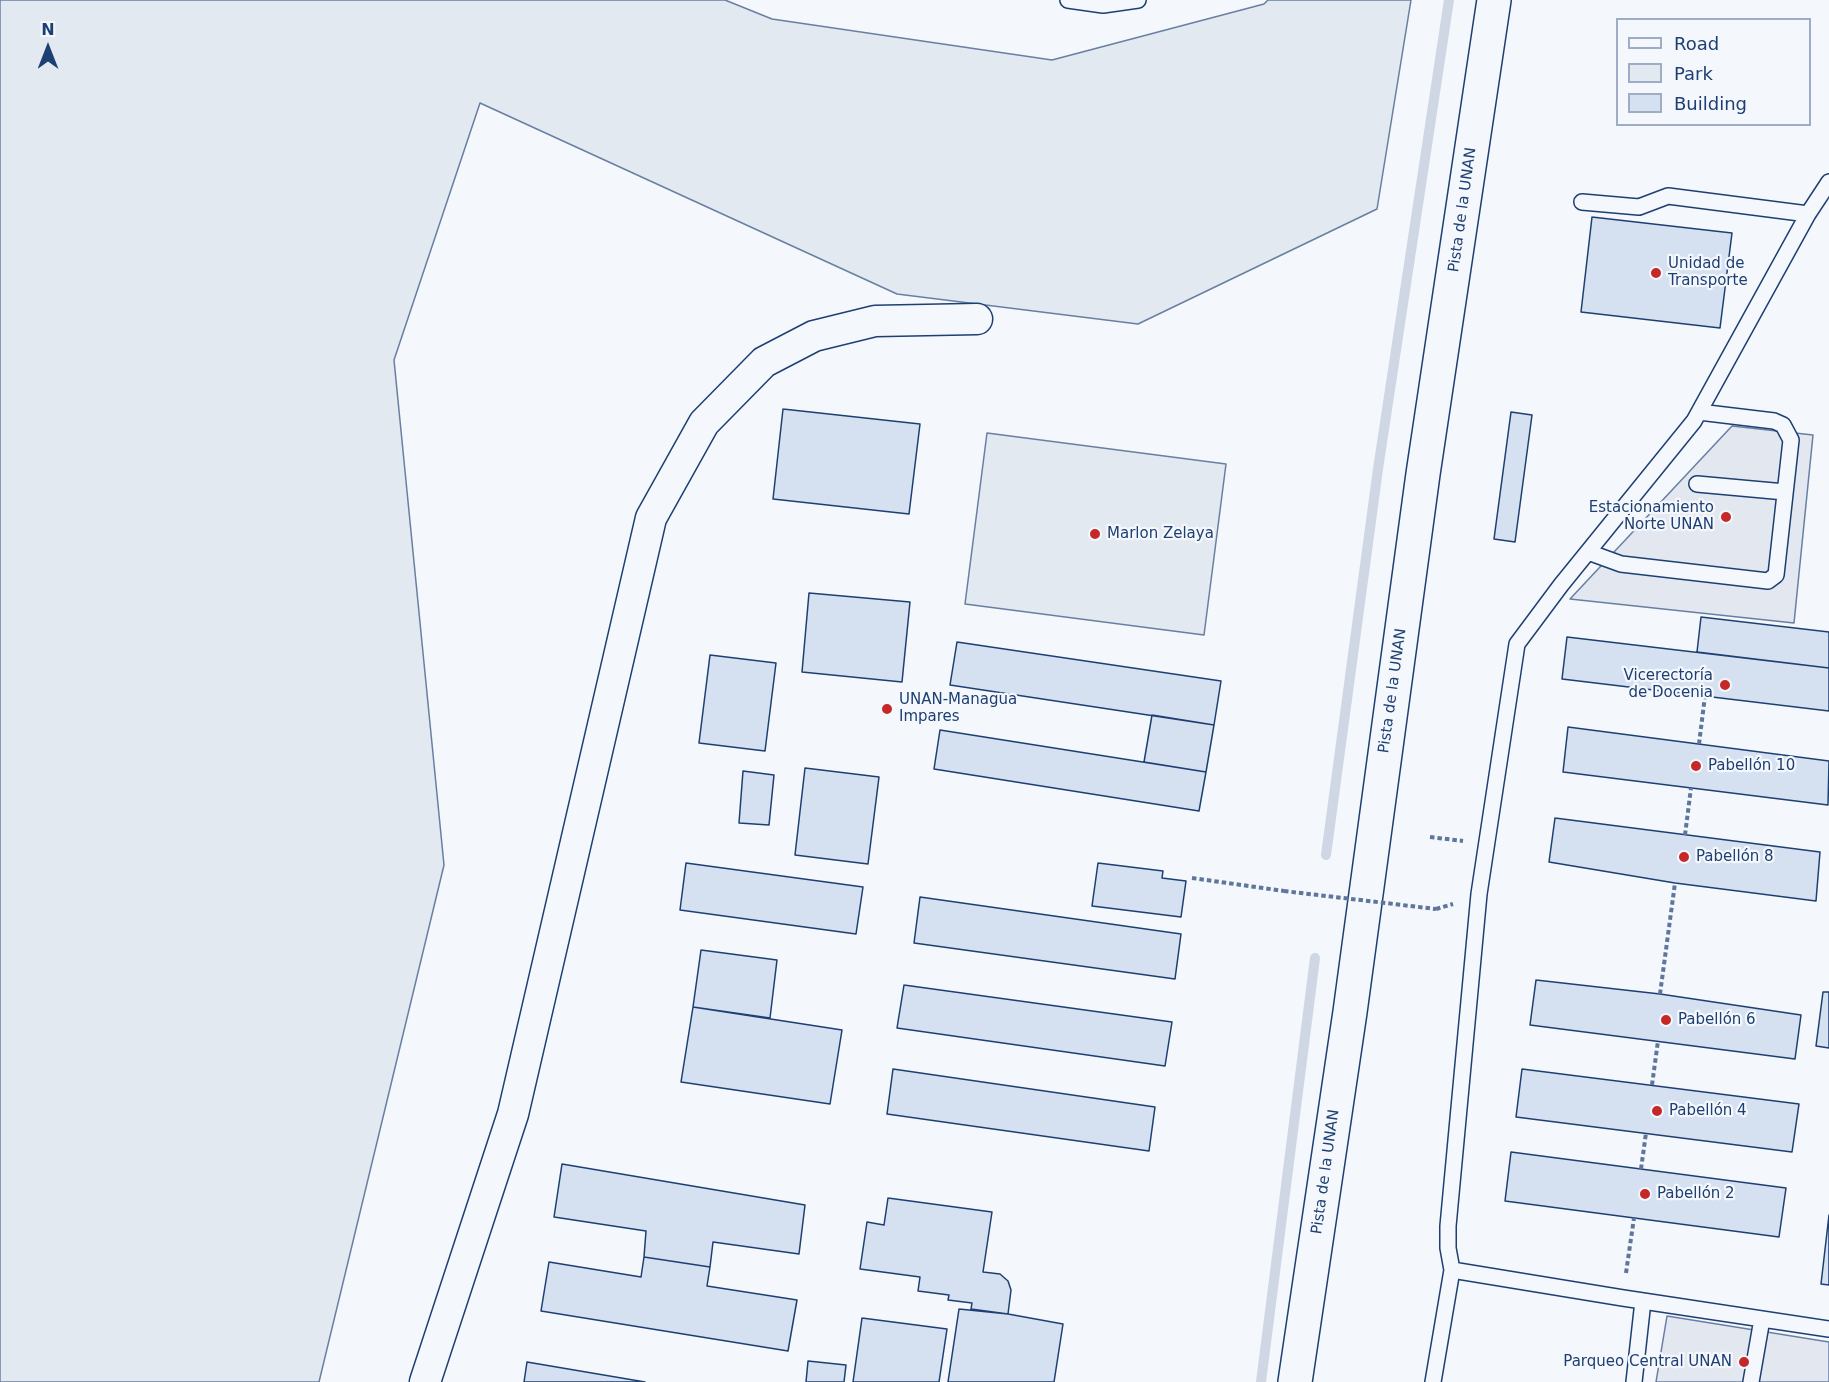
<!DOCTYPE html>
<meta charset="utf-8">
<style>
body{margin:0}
#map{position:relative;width:1829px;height:1382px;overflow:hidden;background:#f4f7fb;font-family:"DejaVu Sans",sans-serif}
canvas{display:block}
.legend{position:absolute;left:1616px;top:18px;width:195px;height:108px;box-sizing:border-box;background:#f4f7fb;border:2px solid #9eadc5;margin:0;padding:8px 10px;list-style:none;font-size:18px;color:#1d3f73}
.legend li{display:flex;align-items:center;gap:12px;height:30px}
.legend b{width:30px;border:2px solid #9eadc5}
.north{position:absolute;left:18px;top:18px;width:60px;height:60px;-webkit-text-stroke:4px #f4f7fb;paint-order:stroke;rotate:0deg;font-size:16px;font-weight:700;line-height:24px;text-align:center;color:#1d3f73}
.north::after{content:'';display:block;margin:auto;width:21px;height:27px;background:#1d3f73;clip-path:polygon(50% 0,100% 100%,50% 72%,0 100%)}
</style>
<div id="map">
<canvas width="1829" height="1382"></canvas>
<ul class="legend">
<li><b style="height:8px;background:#f4f7fb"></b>Road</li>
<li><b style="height:16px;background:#e3e9f0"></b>Park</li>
<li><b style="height:16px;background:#d5e0f0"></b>Building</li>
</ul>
<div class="north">N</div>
</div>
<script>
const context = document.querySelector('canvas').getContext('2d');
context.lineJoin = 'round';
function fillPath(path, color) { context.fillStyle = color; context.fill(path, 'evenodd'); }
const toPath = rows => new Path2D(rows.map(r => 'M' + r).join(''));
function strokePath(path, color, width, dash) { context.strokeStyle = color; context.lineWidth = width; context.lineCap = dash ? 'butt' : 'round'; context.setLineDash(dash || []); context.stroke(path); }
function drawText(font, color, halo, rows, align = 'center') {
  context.font = font + ' "DejaVu Sans",sans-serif'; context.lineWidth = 4.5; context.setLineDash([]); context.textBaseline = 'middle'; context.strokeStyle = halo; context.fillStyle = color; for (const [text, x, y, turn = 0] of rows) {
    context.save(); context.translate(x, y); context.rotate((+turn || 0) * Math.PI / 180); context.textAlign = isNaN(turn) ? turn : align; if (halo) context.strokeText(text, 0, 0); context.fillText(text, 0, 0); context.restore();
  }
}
const green = toPath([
 [0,0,725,0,772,19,1052,60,1264,4,1268,0,1411,0,1377,209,1138,324,897,294,480,103,394,360,444,865,319,1382,0,1382,0,0],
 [987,433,1226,464,1204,635,965,604,987,433]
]);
fillPath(green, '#e3e9f0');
strokePath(green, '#687fa3', 1.5);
const parking = toPath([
 [1732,426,1813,435,1794,623,1570,599,1732,426],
 [1667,1316,1829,1342,1829,1382,1656,1382,1667,1316]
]);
fillPath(parking, '#e3e8f0');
strokePath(parking, '#687fa3', 1.5);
strokePath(toPath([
 [1326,855,1378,469,1449,0],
 [1261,1382,1315,958]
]), '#cfd7e4', 10);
const building = toPath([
 [1592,217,1732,233,1720,328,1581,312,1592,217],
 [783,409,920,424,909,514,773,499,783,409],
 [1511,412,1532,415,1515,542,1494,539,1511,412],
 [809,593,910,602,902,682,802,672,809,593],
 [1701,617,1829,632,1829,668,1697,652,1701,617],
 [1567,637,1829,668,1829,711,1562,679,1567,637],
 [957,642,1221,681,1214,725,950,685,957,642],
 [710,655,776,663,765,751,699,743,710,655],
 [1152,715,1214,725,1206,772,1144,762,1152,715],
 [1568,727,1829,761,1828,805,1563,772,1568,727],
 [940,730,1206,772,1199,811,934,769,940,730],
 [805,768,879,777,868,864,795,855,805,768],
 [743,771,774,775,769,825,739,823,743,771],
 [1555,818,1820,852,1816,901,1675,883,1549,862,1555,818],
 [686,863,863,887,856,934,680,910,686,863],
 [1098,863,1163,871,1162,878,1186,881,1181,917,1092,906,1098,863],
 [920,897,1181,934,1175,979,914,943,920,897],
 [701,950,777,960,770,1018,693,1007,701,950],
 [1536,980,1660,994,1801,1015,1795,1059,1530,1025,1536,980],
 [904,985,1172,1022,1165,1066,897,1028,904,985],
 [1823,992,1829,992,1829,1048,1816,1046,1823,992],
 [693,1007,842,1030,830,1104,681,1082,693,1007],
 [893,1069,1155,1107,1149,1151,887,1114,893,1069],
 [1522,1069,1799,1104,1792,1152,1516,1117,1522,1069],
 [1511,1152,1786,1188,1779,1237,1505,1201,1511,1152],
 [562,1164,805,1205,799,1254,713,1242,710,1267,644,1257,646,1231,554,1217,562,1164],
 [888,1198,992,1212,983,1272,1000,1274,1008,1281,1011,1290,1008,1314,971,1309,972,1303,948,1300,949,1295,918,1291,920,1277,860,1269,867,1222,884,1225,888,1198],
 [1829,1215,1829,1285,1821,1284,1829,1215],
 [644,1257,710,1267,707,1286,797,1300,788,1351,541,1311,549,1262,641,1277,644,1257],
 [959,1309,1008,1314,1063,1324,1054,1382,948,1382,959,1309],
 [862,1318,947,1329,939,1382,853,1382,862,1318],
 [808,1361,846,1365,844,1382,806,1382,808,1361],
 [527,1362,645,1382,524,1382,527,1362]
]);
fillPath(building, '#d5e0f0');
strokePath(building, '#1d3f73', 1.5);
const service = toPath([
 [1068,0,1103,5,1138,0],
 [1582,202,1639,207,1668,196,1808,214],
 [1697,484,1785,492],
 [1588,552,1621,564,1768,581,1776,575,1791,440,1783,425,1774,421,1699,412],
 [1452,1270,1623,1298,1829,1329],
 [1433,1382,1452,1270,1448,1248,1448,1226,1479,894,1517,644,1561,585,1694,421,1808,214,1829,182],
 [1634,1382,1643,1301],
 [1751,1382,1762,1319]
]);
const minor = toPath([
 [425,1382,513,1114,651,518,704,423,764,362,814,336,875,321,977,319]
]);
const secondary = toPath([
 [1295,1382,1350,1012,1423,474,1494,0]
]);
strokePath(service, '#1d3f73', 18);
strokePath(minor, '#1d3f73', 33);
strokePath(secondary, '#1d3f73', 36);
strokePath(toPath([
 [1699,744,1705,696],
 [1685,835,1691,788],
 [1430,837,1463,841],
 [1192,878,1284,891],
 [1436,909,1453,904],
 [1660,994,1675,883],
 [1652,1085,1658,1041],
 [1641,1169,1646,1133],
 [1626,1273,1634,1218]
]), '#5e769c', 4, [4.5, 3]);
strokePath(service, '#f4f7fb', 15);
strokePath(minor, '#f4f7fb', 30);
strokePath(secondary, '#f4f7fb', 33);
strokePath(toPath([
 [1284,891,1436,909]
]), '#5e769c', 4, [4.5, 3]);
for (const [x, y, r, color] of [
 [1656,273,6,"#c62828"],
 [1726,517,6,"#c62828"],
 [1095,534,6,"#c62828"],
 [1725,685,6,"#c62828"],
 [887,709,6,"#c62828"],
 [1696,766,6,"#c62828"],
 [1684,857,6,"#c62828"],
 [1666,1020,6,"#c62828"],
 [1657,1111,6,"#c62828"],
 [1645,1194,6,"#c62828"],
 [1744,1362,6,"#c62828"]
]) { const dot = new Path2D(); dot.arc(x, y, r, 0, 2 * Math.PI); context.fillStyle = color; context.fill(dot); strokePath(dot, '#f4f7fb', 2); }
drawText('15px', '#1d3f73', '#f4f7fb', [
 ["Pista de la UNAN",1463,210,-82],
 ["Pista de la UNAN",1393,691,-82],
 ["Pista de la UNAN",1326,1172,-82]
]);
drawText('15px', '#1d3f73', '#f4f7fb', [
 ["Unidad de",1668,264],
 ["Transporte",1668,281],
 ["Estacionamiento",1714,508,"right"],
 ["Norte UNAN",1714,525,"right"],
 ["Marlon Zelaya",1107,534],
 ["Vicerectoría",1713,676,"right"],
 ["de Docenia",1713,693,"right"],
 ["UNAN-Managua",899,700],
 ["Impares",899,717],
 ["Pabellón 10",1708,766],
 ["Pabellón 8",1696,857],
 ["Pabellón 6",1678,1020],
 ["Pabellón 4",1669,1111],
 ["Pabellón 2",1657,1194],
 ["Parqueo Central UNAN",1732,1362,"right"]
], 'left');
</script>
